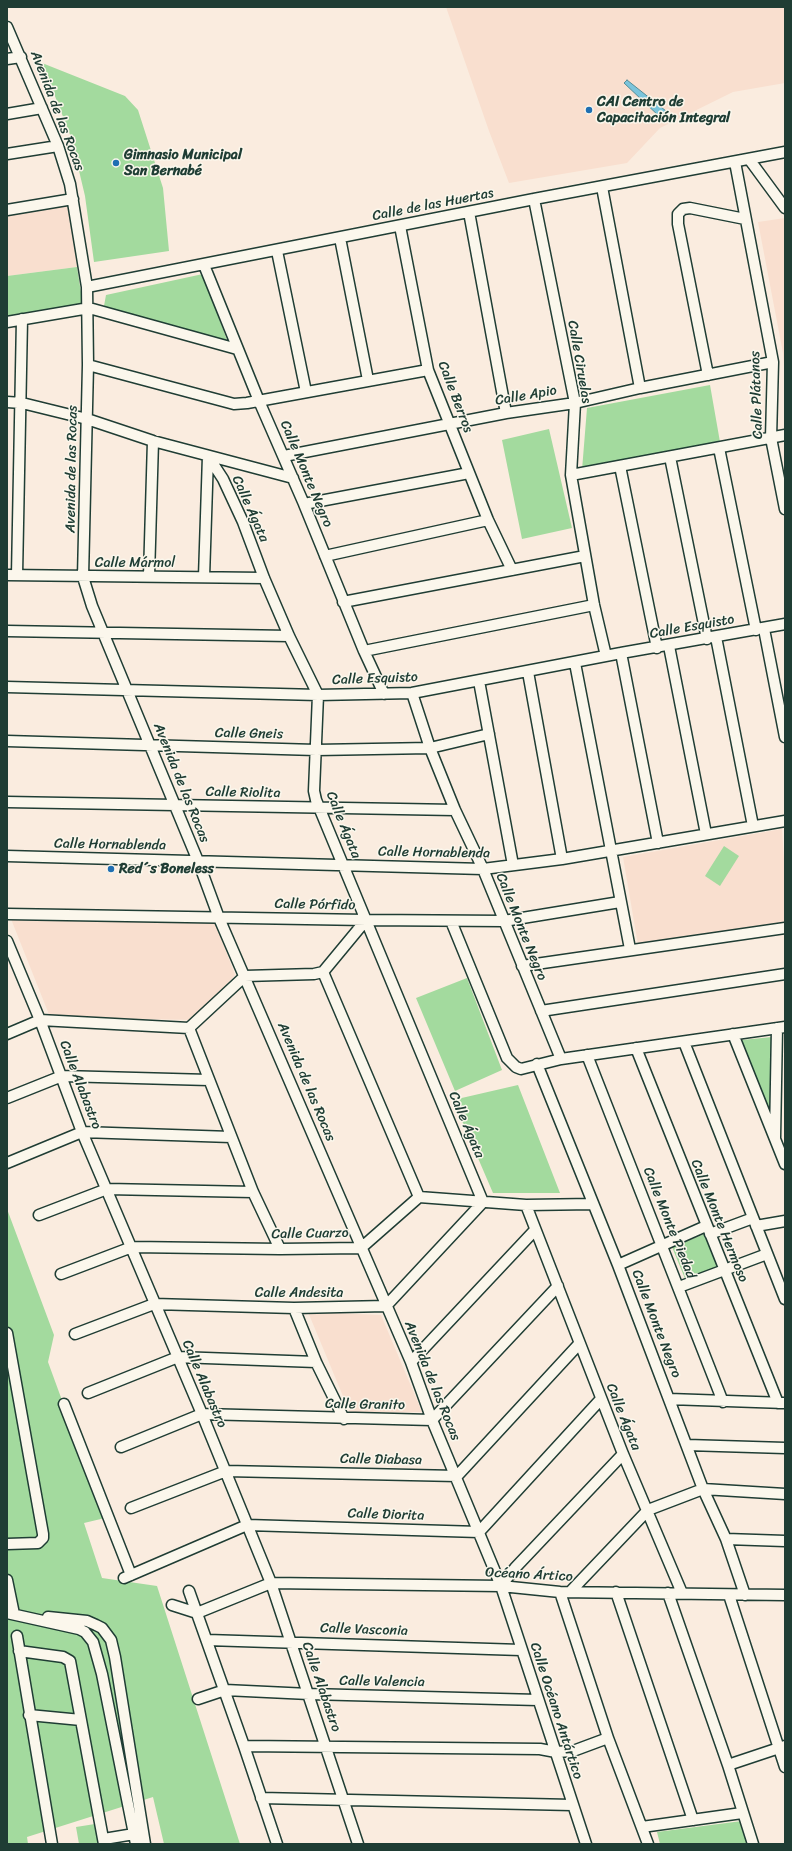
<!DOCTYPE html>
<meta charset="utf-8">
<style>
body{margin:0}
#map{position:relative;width:792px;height:1851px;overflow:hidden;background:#faecdf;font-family:Sriracha,sans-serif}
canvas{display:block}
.frame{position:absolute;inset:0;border:8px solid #1f3d34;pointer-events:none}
</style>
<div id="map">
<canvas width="792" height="1851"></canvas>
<div class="frame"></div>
</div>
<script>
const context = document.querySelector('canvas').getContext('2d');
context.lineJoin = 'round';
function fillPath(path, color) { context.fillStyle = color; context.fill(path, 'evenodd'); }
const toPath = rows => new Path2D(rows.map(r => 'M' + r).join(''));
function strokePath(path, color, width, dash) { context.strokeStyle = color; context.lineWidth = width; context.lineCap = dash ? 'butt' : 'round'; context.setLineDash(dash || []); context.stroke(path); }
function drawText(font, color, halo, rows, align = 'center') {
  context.font = font + ' Sriracha,sans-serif'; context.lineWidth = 3; context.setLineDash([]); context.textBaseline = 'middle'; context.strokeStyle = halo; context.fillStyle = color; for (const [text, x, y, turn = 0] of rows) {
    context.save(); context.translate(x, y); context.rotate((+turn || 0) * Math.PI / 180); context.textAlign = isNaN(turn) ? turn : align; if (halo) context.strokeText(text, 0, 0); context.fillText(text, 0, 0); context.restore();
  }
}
fillPath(toPath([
 [446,7,785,7,785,83,733,92,660,128,627,163,509,183,489,131],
 [69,205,77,267,7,276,7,216],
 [785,218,785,380,783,353,758,222],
 [782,829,785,876,785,925,638,945,623,857],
 [11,919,215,922,235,975,195,1020,50,1017],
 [308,1312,381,1315,422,1412,350,1413]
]), '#f9dfcf');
fillPath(toPath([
 [42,63,125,96,138,110,163,188,169,251,94,262,85,196,71,137],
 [77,267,83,305,7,317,7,276],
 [203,274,228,343,104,306,106,295],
 [710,385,720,442,582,470,587,408],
 [549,429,572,528,522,539,502,440],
 [724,846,739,856,720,886,705,876],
 [467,978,502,1070,455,1091,416,998],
 [772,1037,769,1118,742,1040],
 [518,1085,560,1193,493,1193,453,1100],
 [7,1209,54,1335,48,1362,105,1518,84,1523,102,1578,157,1586,240,1844,164,1844,153,1797,27,1837,28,1844,7,1844],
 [707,1233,721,1268,686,1281,672,1247],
 [742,1821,750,1844,660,1844,657,1832],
 [95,1824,98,1844,79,1844,76,1827]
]), '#a3da9e');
const water = toPath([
 [627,80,666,111,660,117,624,83,627,80]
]);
fillPath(water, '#7bc4db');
strokePath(water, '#568e98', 1);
const minor = toPath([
 [7,27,58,146,70,184,87,287,88,365,83,577,92,606,198,861,219,918,411,1362,432,1420,501,1586,586,1844],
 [7,59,21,57],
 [7,114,42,108],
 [7,154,58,146],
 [749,159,785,208],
 [735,162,773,362,771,438,785,509],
 [602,187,640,388],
 [534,199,575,403,571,475,594,605,606,656],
 [7,210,73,199],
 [469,212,506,413],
 [400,226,428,370,488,520,512,570],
 [340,238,368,380],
 [277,251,306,392],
 [204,265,259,401,304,504,364,651,384,694],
 [87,287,534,199,785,152],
 [7,322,89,308,237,349],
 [88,365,234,404,247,403,428,370],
 [708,375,678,224,678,214,683,209,690,208,745,219],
 [7,402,22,403,87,419,153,441,293,478],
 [719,448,756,630],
 [284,456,506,413,575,403,640,388,773,362],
 [670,457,707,639],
 [620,466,657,648],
 [571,475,785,435],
 [304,504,469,473],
 [325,556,488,520],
 [7,575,264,578],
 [17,575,22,319],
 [149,576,153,441],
 [204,577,208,456],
 [343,602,585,556],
 [764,629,785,737],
 [7,631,289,636],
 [716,637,753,826],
 [669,646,706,834],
 [364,651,594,605],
 [621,653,658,843],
 [575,663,630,949],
 [528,672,562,859],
 [479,681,513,865],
 [7,687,318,695,412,693,621,653,785,624],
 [412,693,430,748,455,810,483,869,561,1059],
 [7,741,316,750,430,748,489,734],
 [7,802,455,810],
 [7,856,483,869,562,859,785,821],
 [7,914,366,920,504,921,620,902],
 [451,921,507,1058,516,1067,521,1069,561,1059,785,1027],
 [7,941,40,1020,82,1132,202,1414,271,1583,358,1844],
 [522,966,785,928],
 [323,972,419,1197],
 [323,972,366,920],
 [541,1011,785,974],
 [189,1028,253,1192,280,1249],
 [7,1034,40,1020,189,1028,245,976,314,974,323,972],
 [733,1034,785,1164],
 [684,1042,785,1299],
 [636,1048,778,1403],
 [587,1055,723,1402],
 [537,1064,618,1265,703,1489,726,1539,745,1595],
 [7,1098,62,1076,209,1080],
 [775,1138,777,1028],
 [7,1163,82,1132,231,1137],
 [526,1205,623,1454,682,1593],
 [39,1215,107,1189,253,1192],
 [756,1226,785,1221],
 [710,1234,753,1218],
 [618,1265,706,1226],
 [61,1274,132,1247,280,1249,361,1248,419,1197,526,1205,593,1204],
 [679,1287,767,1254],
 [294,1308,316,1362,344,1419],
 [7,1333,43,1534,43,1538,38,1543,7,1544],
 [75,1334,154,1304,294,1308,386,1306,483,1202,316,800,314,791,318,695,289,636,264,578,243,522,223,479,208,456],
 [411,1362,535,1230],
 [88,1393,178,1357,316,1362],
 [669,1399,785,1403],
 [64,1404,131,1575],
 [687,1445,785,1448],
 [121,1447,202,1414,432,1420,558,1286],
 [131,1508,226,1471,457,1476,579,1344],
 [726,1539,785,1541],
 [124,1578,247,1525,479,1532,601,1399],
 [7,1580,14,1614],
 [501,1586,515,1568,623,1454],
 [189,1591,244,1746,277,1844],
 [560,1592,608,1738,648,1844],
 [570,1592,648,1510,703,1489,785,1494],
 [616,1592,693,1820],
 [668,1593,728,1765,753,1844],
 [729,1595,785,1767],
 [172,1605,197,1613],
 [7,1613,79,1629,85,1632,93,1642,102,1674,136,1844],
 [197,1613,271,1583,501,1586,560,1592,785,1595],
 [48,1617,87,1621,96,1625,102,1628,111,1640,115,1657,145,1844],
 [17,1636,52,1844],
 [207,1640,521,1650],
 [19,1651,63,1657,70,1661,104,1844],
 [198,1699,225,1690,309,1694,538,1700],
 [29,1715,81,1720],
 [244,1746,540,1749,556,1752,573,1751,608,1738],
 [728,1765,785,1746],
 [261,1798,572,1805],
 [642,1827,742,1813],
 [104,1839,140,1833]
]);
strokePath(minor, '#1f3d34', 13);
strokePath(minor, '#fbf7ec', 10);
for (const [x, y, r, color] of [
 [589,110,4,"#1f6fb2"],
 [116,163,4,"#1f6fb2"],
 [111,869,4,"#1f6fb2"]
]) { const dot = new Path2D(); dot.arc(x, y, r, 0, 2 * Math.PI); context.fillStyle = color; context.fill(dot); strokePath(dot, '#fbf7ec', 1.5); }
drawText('bold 14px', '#1f3d34', '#fbf7ec', [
 ["CAI Centro de",597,102],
 ["Capacitación Integral",597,118],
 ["Gimnasio Municipal",124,155],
 ["San Bernabé",124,171],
 ["Red´s Boneless",119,869]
], 'left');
drawText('14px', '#1f3d34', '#fbf7ec', [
 ["Avenida de las Rocas",57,111,69],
 ["Calle de las Huertas",433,205,-11],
 ["Calle Ciruelas",579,362,80],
 ["Calle Plátanos",757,395,-92],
 ["Calle Apio",526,396,-10],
 ["Calle Berros",455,397,69],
 ["Avenida de las Rocas",72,469,-89],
 ["Calle Monte Negro",306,474,67],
 ["Calle Ágata",250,509,66],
 ["Calle Mármol",135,563],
 ["Calle Esquisto",692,627,-10],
 ["Calle Esquisto",375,679,-2],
 ["Calle Gneis",249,734,1],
 ["Avenida de las Rocas",181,783,68],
 ["Calle Riolita",243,793,1],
 ["Calle Ágata",343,825,68],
 ["Calle Hornablenda",110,845,1],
 ["Calle Hornablenda",434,853,1],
 ["Calle Pórfido",315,905,1],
 ["Calle Monte Negro",521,927,68],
 ["Avenida de las Rocas",306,1082,67],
 ["Calle Alabastro",80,1085,69],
 ["Calle Ágata",466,1125,67],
 ["Calle Monte Hermoso",719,1221,68],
 ["Calle Monte Piedad",669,1223,68],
 ["Calle Cuarzo",310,1234,-1],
 ["Calle Andesita",299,1293],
 ["Calle Monte Negro",656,1324,69],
 ["Avenida de las Rocas",432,1381,68],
 ["Calle Alabastro",204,1384,67],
 ["Calle Granito",365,1405,1],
 ["Calle Ágata",623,1417,68],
 ["Calle Diabasa",381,1460,1],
 ["Calle Diorita",386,1515,2],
 ["Océano Ártico",529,1575,3],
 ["Calle Vasconia",364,1630,2],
 ["Calle Valencia",382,1682,1],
 ["Calle Alabastro",321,1687,71],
 ["Calle Océano Antártico",556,1711,72]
]);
</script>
